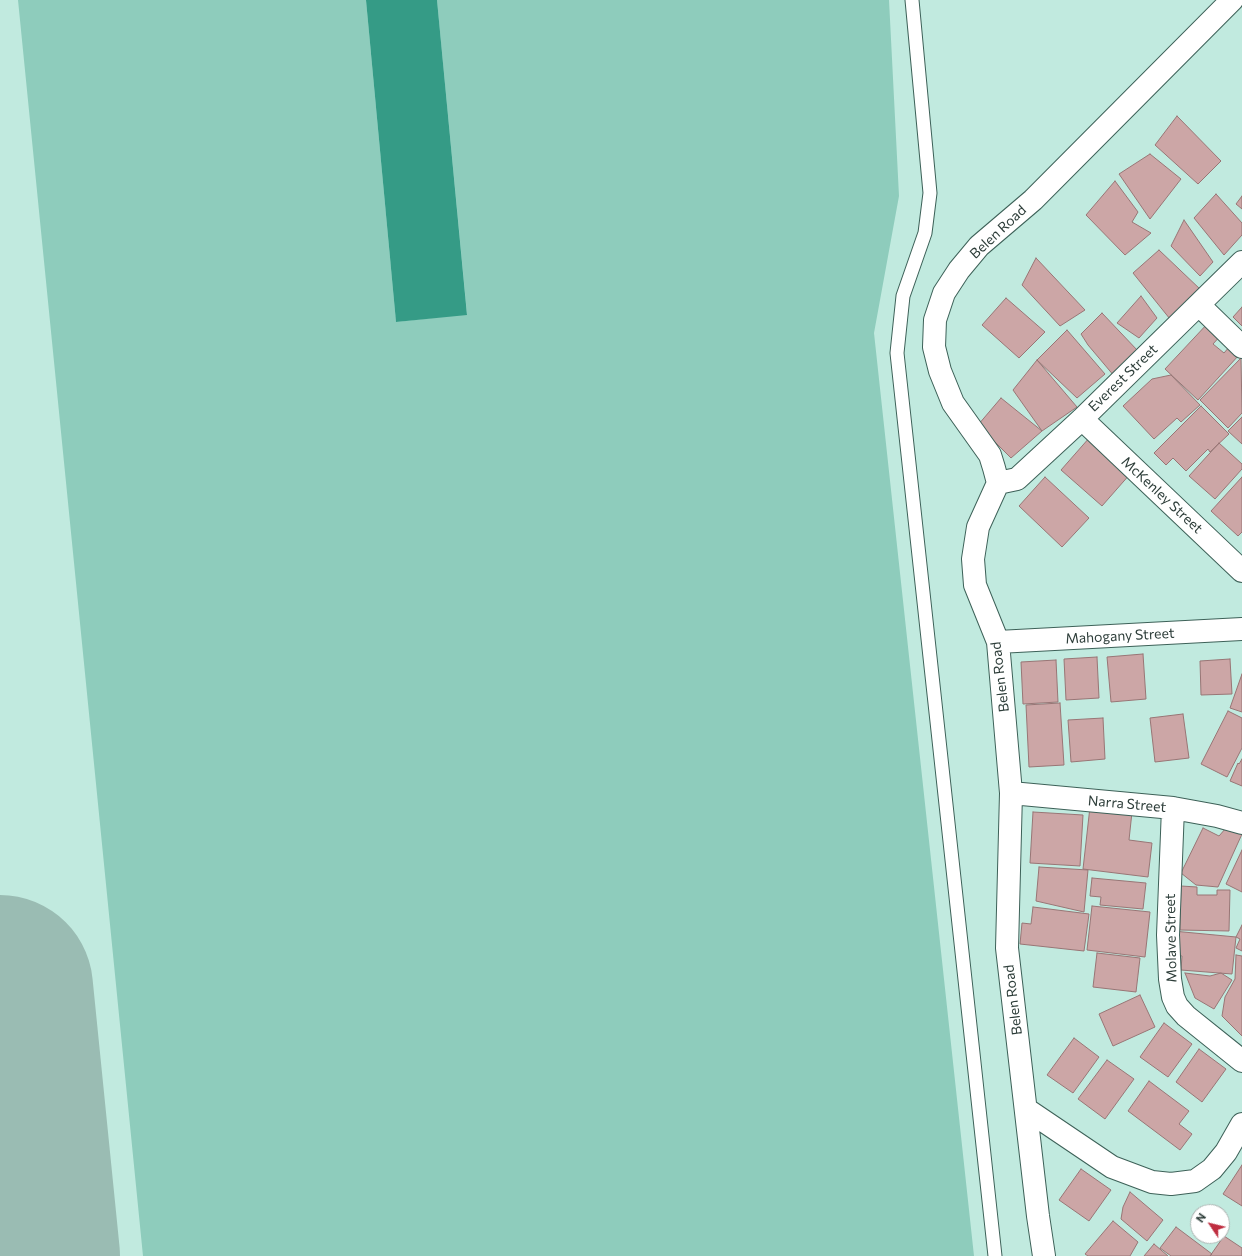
<!DOCTYPE html>
<style>
body{margin:0}
#map{position:relative;width:1242px;height:1256px;overflow:hidden;background:#c1eadf;font-family:Commissioner,sans-serif}
canvas{display:block}
.north{position:absolute;left:1190px;top:1204px;width:40px;height:40px;box-sizing:border-box;background:#fff;border:1px solid #abb2b0;border-radius:50%;rotate:305deg;font-size:11px;font-weight:700;line-height:16px;text-align:center;color:#2e3e3a}
.north::after{content:'';display:block;margin:auto;width:14px;height:18px;background:#bf2e40;clip-path:polygon(50% 0,100% 100%,50% 72%,0 100%)}
</style>
<div id="map">
<canvas width="1242" height="1256"></canvas>
<div class="north">N</div>
</div>
<script>
const context = document.querySelector('canvas').getContext('2d');
context.lineJoin = 'round';
function fillPath(path, color) { context.fillStyle = color; context.fill(path, 'evenodd'); }
const toPath = rows => new Path2D(rows.map(r => 'M' + r).join(''));
function strokePath(path, color, width, dash) { context.strokeStyle = color; context.lineWidth = width; context.lineCap = dash ? 'butt' : 'round'; context.setLineDash(dash || []); context.stroke(path); }
function drawText(font, color, halo, rows, align = 'center') {
  context.font = font + ' Commissioner,sans-serif'; context.lineWidth = 3; context.setLineDash([]); context.textBaseline = 'middle'; context.strokeStyle = halo; context.fillStyle = color; for (const [text, x, y, turn = 0] of rows) {
    context.save(); context.translate(x, y); context.rotate((+turn || 0) * Math.PI / 180); context.textAlign = isNaN(turn) ? turn : align; if (halo) context.strokeText(text, 0, 0); context.fillText(text, 0, 0); context.restore();
  }
}
fillPath(toPath([
 [18,0,366,0,396,322,467,314,437,0,889,0,899,196,874,333,974,1256,143,1256]
]), '#8eccbc');
fillPath(toPath([
 [366,0,437,0,467,315,396,322]
]), '#359b86');
strokePath(toPath([
 [17,1157,29,1189,42,1212,57,1235,68,1256]
]), '#9abcb3', 74);
strokePath(toPath([
 [0,988,27,1256]
]), '#9abcb3', 186);
const building = toPath([
 [1177,116,1221,161,1198,184,1155,145,1177,116],
 [1150,154,1181,179,1150,219,1119,174,1150,154],
 [1115,181,1138,212,1132,222,1151,233,1125,255,1086,215,1115,181],
 [1216,194,1242,223,1242,235,1224,255,1194,218,1216,194],
 [1242,196,1242,209,1236,204,1242,196],
 [1184,220,1213,262,1200,276,1171,246,1184,220],
 [1159,250,1201,290,1170,319,1133,273,1159,250],
 [1036,258,1085,310,1060,326,1022,285,1036,258],
 [1141,296,1157,318,1139,338,1117,323,1141,296],
 [1006,298,1045,332,1019,358,982,325,1006,298],
 [1242,307,1242,326,1233,317,1242,307],
 [1102,313,1138,351,1115,377,1088,345,1081,334,1102,313],
 [1209,322,1222,334,1213,344,1224,353,1230,346,1239,355,1198,400,1165,369,1209,322],
 [1067,330,1105,374,1077,398,1037,360,1067,330],
 [1241,358,1242,413,1228,428,1200,400,1241,358],
 [1037,360,1077,407,1042,431,1013,390,1037,360],
 [1171,375,1200,405,1181,422,1177,418,1154,439,1123,406,1152,379,1171,375],
 [1001,398,1042,431,1011,458,978,425,1001,398],
 [1201,406,1229,434,1210,452,1208,449,1186,471,1173,458,1166,465,1154,453,1201,406],
 [1242,417,1242,444,1228,431,1242,417],
 [1090,437,1131,473,1102,506,1061,470,1090,437],
 [1219,443,1242,464,1242,469,1215,499,1189,476,1219,443],
 [1045,477,1089,518,1062,547,1019,506,1045,477],
 [1242,477,1242,532,1238,536,1211,511,1242,477],
 [1143,654,1146,699,1111,702,1107,657,1143,654],
 [1097,657,1099,698,1066,700,1064,659,1097,657],
 [1230,659,1232,694,1201,695,1200,661,1230,659],
 [1056,660,1058,702,1023,704,1021,662,1056,660],
 [1242,674,1242,712,1230,708,1242,674],
 [1060,703,1064,765,1029,767,1026,705,1060,703],
 [1228,711,1242,718,1242,748,1227,777,1201,764,1228,711],
 [1183,714,1189,758,1155,762,1150,718,1183,714],
 [1103,718,1105,759,1071,762,1068,720,1103,718],
 [1242,759,1242,786,1230,781,1238,763,1239,764,1242,759],
 [1090,807,1132,812,1129,840,1152,843,1148,877,1083,869,1090,807],
 [1033,812,1083,815,1080,866,1030,863,1033,812],
 [1203,828,1219,836,1226,828,1242,834,1218,887,1196,885,1181,873,1203,828],
 [1242,850,1242,892,1226,884,1242,850],
 [1039,867,1088,870,1084,912,1036,901,1039,867],
 [1092,878,1146,883,1143,909,1100,905,1101,897,1090,896,1092,878],
 [1181,886,1197,887,1197,895,1217,895,1217,890,1230,890,1229,931,1180,930,1181,886],
 [1092,906,1150,912,1145,957,1087,950,1092,906],
 [1033,907,1089,914,1084,951,1020,944,1022,923,1031,924,1033,907],
 [1242,925,1242,951,1236,948,1240,939,1236,937,1242,925],
 [1173,931,1236,937,1232,974,1181,970,1182,956,1176,955,1173,931],
 [1097,953,1140,958,1136,992,1093,987,1097,953],
 [1236,955,1242,956,1242,1036,1222,1016,1225,997,1235,979,1236,955],
 [1185,973,1210,976,1221,973,1232,980,1214,1009,1195,998,1185,973],
 [1140,995,1155,1027,1113,1046,1099,1014,1140,995],
 [1164,1023,1192,1044,1168,1077,1140,1057,1164,1023],
 [1074,1038,1099,1057,1073,1093,1047,1075,1074,1038],
 [1199,1049,1226,1069,1202,1102,1176,1082,1199,1049],
 [1107,1060,1134,1079,1105,1119,1078,1099,1107,1060],
 [1149,1081,1189,1111,1179,1124,1192,1134,1180,1150,1128,1111,1149,1081],
 [1242,1165,1242,1206,1223,1194,1242,1165],
 [1081,1169,1111,1190,1089,1221,1059,1200,1081,1169],
 [1130,1192,1163,1220,1147,1241,1121,1219,1123,1207,1130,1192],
 [1113,1221,1138,1242,1130,1256,1088,1256,1085,1254,1113,1221],
 [1176,1227,1212,1254,1210,1256,1171,1256,1160,1248,1176,1227],
 [1224,1236,1242,1248,1242,1256,1210,1256,1224,1236],
 [1154,1244,1168,1256,1144,1256,1154,1244]
]);
fillPath(building, '#cca6a6');
strokePath(building, '#987575', 1);
const service = toPath([
 [912,0,930,193,925,233,903,296,897,353,995,1256]
]);
const minor = toPath([
 [1199,305,1242,347],
 [1082,419,1242,571],
 [998,483,1017,479,1082,419,1242,262],
 [998,642,1242,629],
 [1011,793,1173,808,1217,816,1242,823],
 [1173,808,1168,935,1170,979,1173,997,1177,1006,1186,1016,1242,1061],
 [1026,1109,1112,1167,1152,1182,1171,1184,1195,1181,1212,1169,1226,1152,1242,1124],
 [1044,1256,1038,1216,1007,948,1011,793,998,642,975,585,973,559,978,527,998,483,994,468,990,455,953,403,940,371,934,347,935,320,944,293,959,270,979,246,1033,200,1232,0]
]);
strokePath(service, '#3d6158', 15);
strokePath(minor, '#3d6158', 24);
strokePath(service, '#fff', 13);
strokePath(minor, '#fff', 22);
drawText('14px', '#2e3e3a', '#fff', [
 ["Belen Road",998,232,-43],
 ["Everest Street",1123,378,-44],
 ["McKenley Street",1162,495,43],
 ["Mahogany Street",1120,636,-3],
 ["Belen Road",1000,677,-97],
 ["Narra Street",1127,804,5],
 ["Molave Street",1171,938,-91],
 ["Belen Road",1013,1000,-97]
]);
</script>
